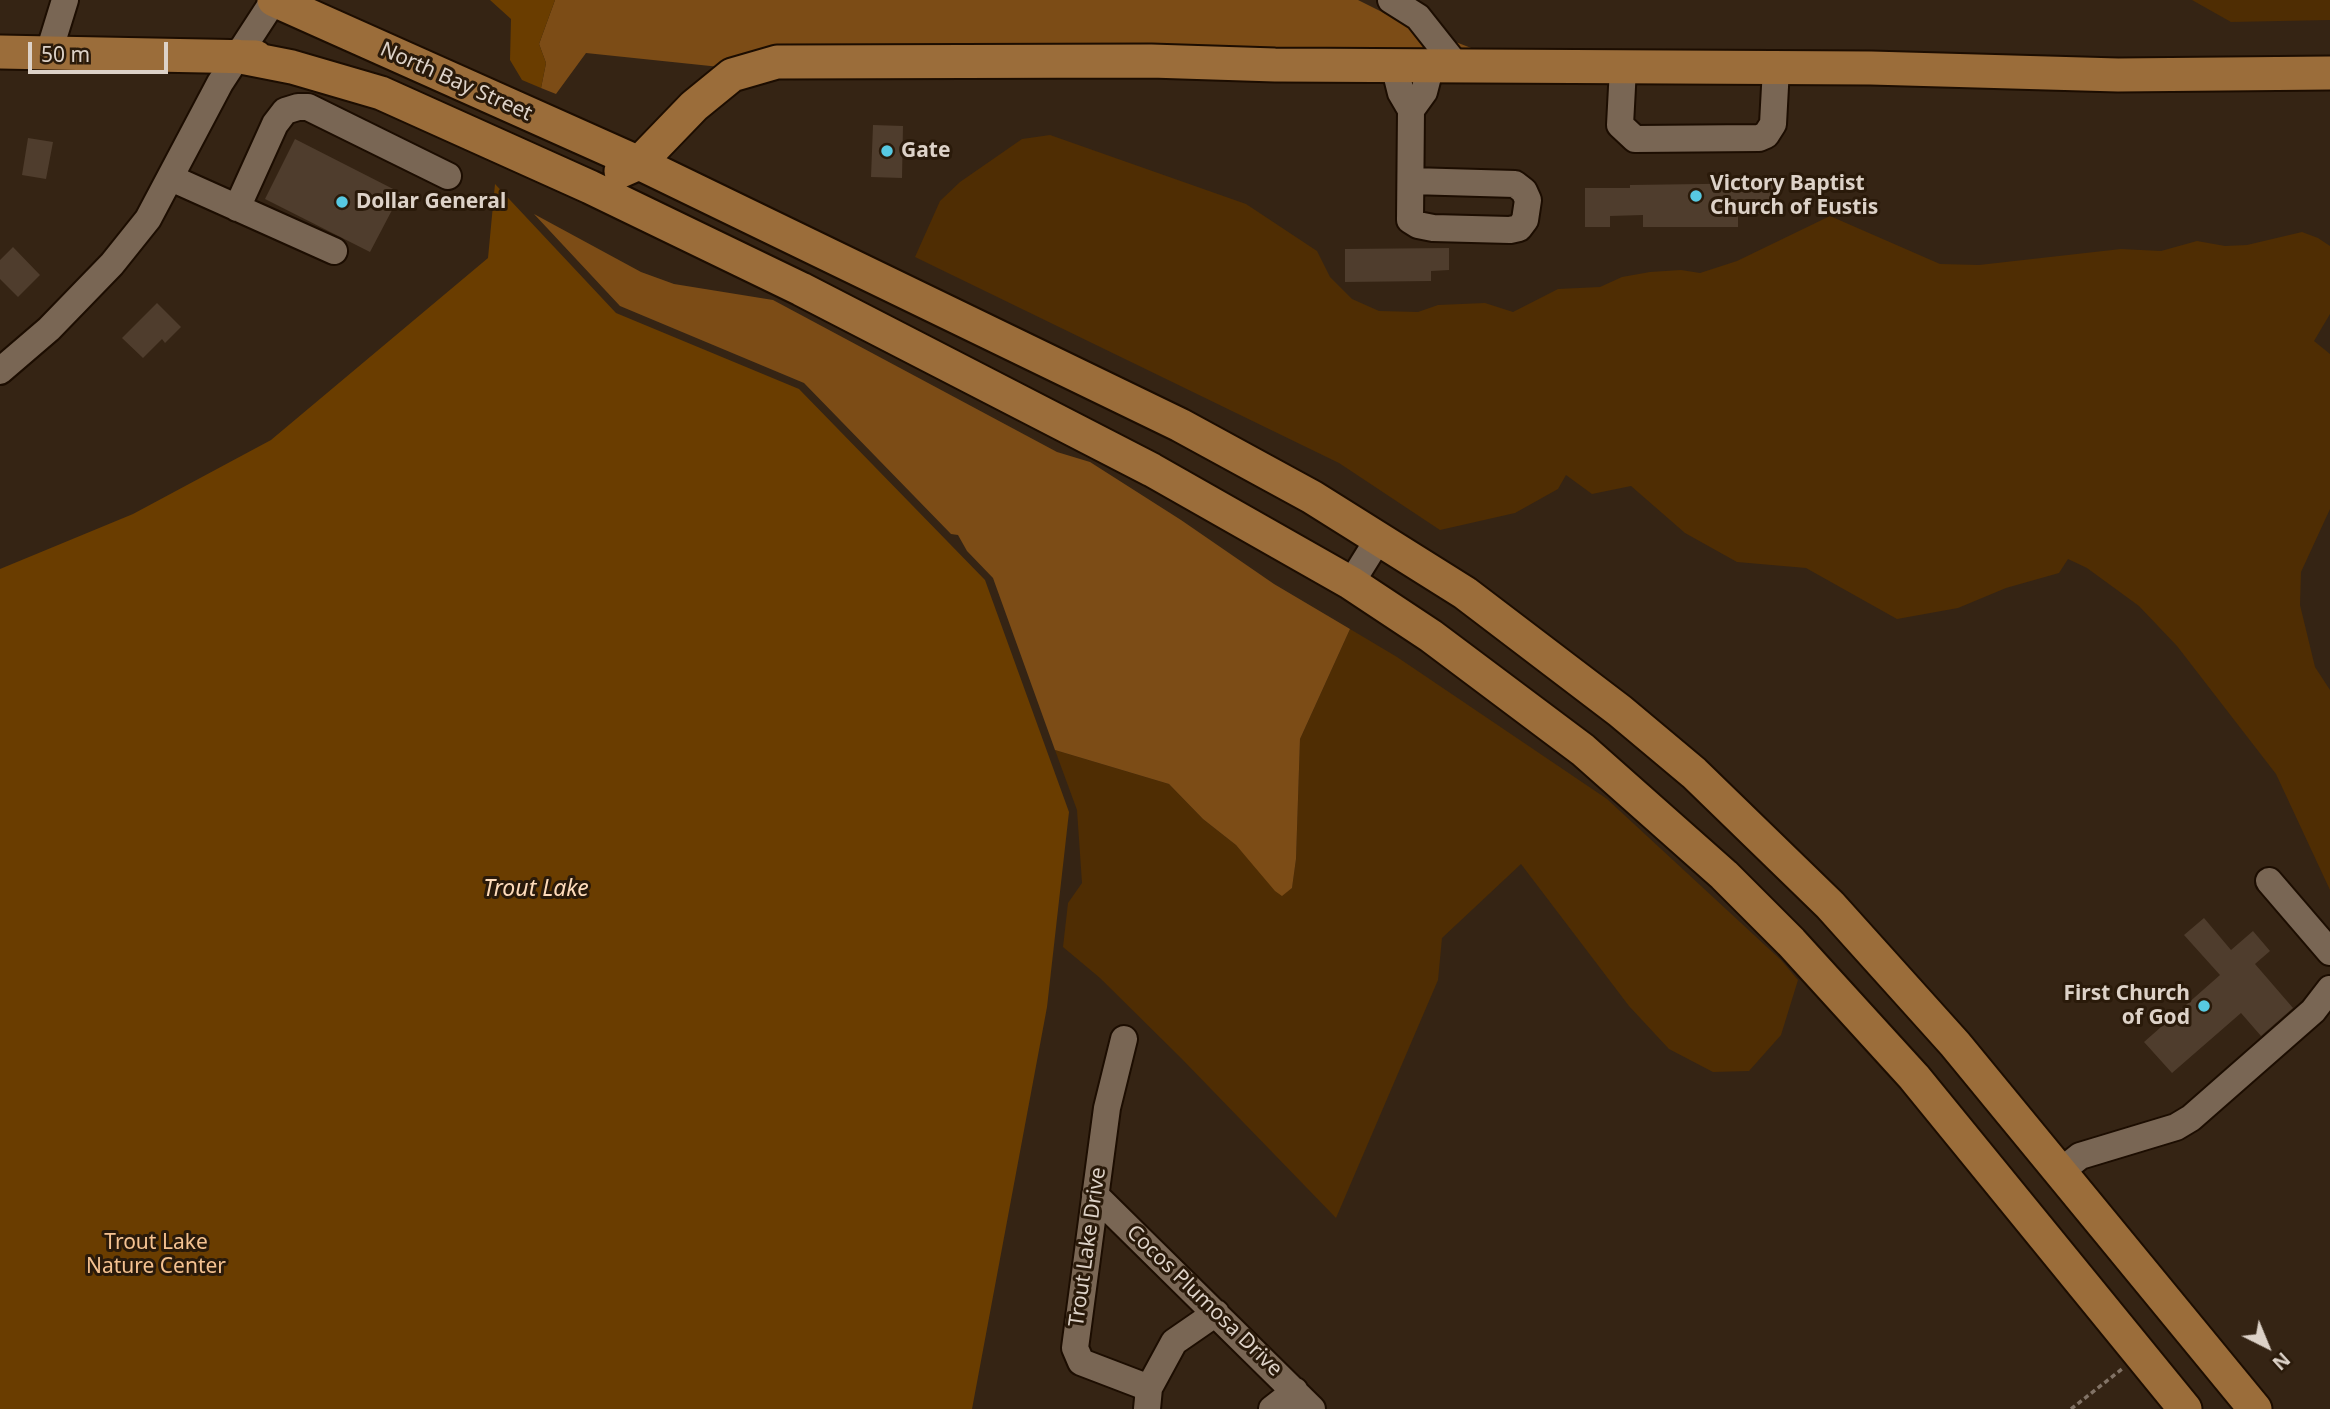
<!DOCTYPE html>
<style>
body{margin:0}
#map{position:relative;width:2330px;height:1409px;overflow:hidden;background:#352414;font-family:"Noto Sans",sans-serif}
canvas{display:block}
.north{position:absolute;left:2232px;top:1311px;width:70px;height:70px;-webkit-text-stroke:5px #2a1a0a;paint-order:stroke;rotate:137deg;font-size:19px;font-weight:700;line-height:28px;text-align:center;color:#ddd2c8}
.north::after{content:'';display:block;margin:auto;width:24px;height:32px;background:#ddd2c8;clip-path:polygon(50% 0,100% 100%,50% 72%,0 100%)}
.scale{position:absolute;left:28px;top:42px;width:140px;height:32px;box-sizing:border-box;border:4px solid #ddd2c8;border-top:0;padding-left:9px;font-size:21px;line-height:24px;white-space:nowrap;color:#ddd2c8;-webkit-text-stroke:5px #2a1a0a;paint-order:stroke}
</style>
<div id="map">
<canvas width="2330" height="1409"></canvas>
<div class="north">N</div>
<div class="scale">50 m</div>
</div>
<script>
const context = document.querySelector('canvas').getContext('2d');
context.lineJoin = 'round';
function fillPath(path, color) { context.fillStyle = color; context.fill(path, 'evenodd'); }
const toPath = rows => new Path2D(rows.map(r => 'M' + r).join(''));
function strokePath(path, color, width, dash) { context.strokeStyle = color; context.lineWidth = width; context.lineCap = dash ? 'butt' : 'round'; context.setLineDash(dash || []); context.stroke(path); }
function drawText(font, color, halo, rows, align = 'center') {
  context.font = font + ' "Noto Sans",sans-serif'; context.lineWidth = 6; context.setLineDash([]); context.textBaseline = 'middle'; context.strokeStyle = halo; context.fillStyle = color; for (const [text, x, y, turn = 0] of rows) {
    context.save(); context.translate(x, y); context.rotate((+turn || 0) * Math.PI / 180); context.textAlign = isNaN(turn) ? turn : align; if (halo) context.strokeText(text, 0, 0); context.fillText(text, 0, 0); context.restore();
  }
}
fillPath(toPath([
 [2192,0,2330,0,2330,20,2231,22],
 [1050,135,1246,204,1317,251,1330,277,1352,299,1379,311,1418,312,1438,305,1485,303,1513,312,1558,289,1600,287,1622,277,1650,272,1681,270,1700,273,1737,261,1830,216,1940,264,1979,265,2121,249,2161,251,2197,241,2225,246,2247,245,2302,232,2318,238,2330,246,2330,314,2314,341,2330,354,2330,509,2301,572,2300,605,2315,667,2330,690,2330,890,2276,774,2177,646,2139,606,2087,568,2068,559,2059,573,2006,588,1958,608,1897,619,1806,568,1737,562,1685,533,1631,486,1592,494,1566,475,1558,489,1515,513,1440,530,1339,463,915,257,940,201,960,182,1022,139],
 [1350,629,1397,657,1607,799,1781,960,1798,980,1781,1035,1749,1071,1713,1072,1669,1049,1629,1006,1521,864,1442,938,1438,980,1336,1218,1181,1058,1100,978,1063,947,1068,903,1082,883,1077,810,1055,750,1169,784,1203,819,1236,845,1282,895,1292,888,1296,859,1300,739]
]), '#4f2d03');
fillPath(toPath([
 [555,0,1358,0,1396,19,1492,56,720,67,586,53,556,94,541,88,546,63,539,44],
 [534,214,641,272,674,284,773,300,1057,452,1090,462,1181,520,1274,584,1350,629,1300,739,1296,859,1292,888,1282,896,1275,891,1236,845,1203,819,1169,784,1055,750,993,578,967,551,958,535,951,534,804,383,620,306]
]), '#7c4c16');
fillPath(toPath([
 [490,0,555,0,539,44,546,63,541,88,522,80,510,60,511,19],
 [495,184,616,313,799,389,985,580,1069,812,1047,1007,972,1409,0,1409,0,569,133,514,271,440,488,258]
]), '#6a3d00');
fillPath(toPath([
 [873,125,903,126,902,178,871,177],
 [28,138,53,142,46,179,22,175],
 [295,139,401,193,370,252,265,199],
 [1773,183,1773,214,1738,214,1738,227,1643,227,1643,215,1610,216,1610,227,1585,227,1585,188,1630,188,1630,185],
 [13,247,40,275,18,297,0,279,0,260],
 [1449,248,1449,270,1431,271,1431,281,1345,282,1345,249],
 [157,303,181,327,165,343,162,339,143,358,122,338],
 [2204,918,2231,950,2253,931,2270,951,2255,964,2293,1008,2261,1036,2241,1013,2172,1073,2144,1042,2220,975,2184,935]
]), '#4f3d2d');
const minor = toPath([
 [1391,0,1418,17,1456,65],
 [49,52,65,0],
 [1394,65,1401,93,1411,110,1424,92,1431,65],
 [1623,68,1620,125,1635,139,1759,138,1766,135,1773,124,1776,68],
 [171,178,334,251],
 [1411,181,1515,184,1524,191,1528,200,1525,220,1519,228,1510,230,1433,228,1418,225,1410,220,1411,110],
 [237,208,275,124,285,111,298,107,308,107,448,176],
 [0,371,49,329,112,264,148,219,220,83,274,0],
 [1351,583,1379,538],
 [2269,881,2330,952],
 [1124,1039,1107,1108,1075,1348,1081,1362,1149,1388],
 [2060,1172,2080,1156,2176,1127,2191,1118,2313,1011,2330,989],
 [1095,1195,1312,1409],
 [1147,1409,1149,1388,1174,1342,1216,1313],
 [1272,1409,1295,1391]
]);
const major = toPath([
 [274,0,639,163,1180,425,1312,497,1465,593,1620,711,1694,773,1830,905,1955,1044,2255,1409],
 [0,52,256,57],
 [236,56,292,67,381,93,590,187,801,289,1152,470,1351,583,1431,636,1583,750,1724,875,1791,942,1914,1077,2185,1409],
 [621,171,639,163,694,106,732,75,777,62,1151,61,1275,65,1871,68,2118,75,2330,73]
]);
strokePath(minor, '#1c0d01', 30);
strokePath(major, '#1c0d01', 37);
strokePath(toPath([
 [2071,1409,2122,1369]
]), '#827366', 3.5, [5, 3.5]);
strokePath(minor, '#796654', 26);
strokePath(major, '#9b6d3a', 33);
for (const [x, y, r, color] of [
 [887,151,7,"#57c9e2"],
 [1696,196,7,"#57c9e2"],
 [342,202,7,"#57c9e2"],
 [2204,1006,7,"#57c9e2"]
]) { const dot = new Path2D(); dot.arc(x, y, r, 0, 2 * Math.PI); context.fillStyle = color; context.fill(dot); strokePath(dot, '#2a1a0a', 2.5); }
drawText('21px', '#ddd2c8', '#2a1a0a', [
 ["North Bay Street",456,82,24],
 ["Trout Lake Drive",1088,1247,-82],
 ["Cocos Plumosa Drive",1204,1301,44]
]);
drawText('bold 21px', '#ddd2c8', '#2a1a0a', [
 ["Gate",901,151],
 ["Victory Baptist",1710,184],
 ["Church of Eustis",1710,208],
 ["Dollar General",356,202],
 ["First Church",2190,994,"right"],
 ["of God",2190,1018,"right"]
], 'left');
drawText('21px', '#f5c291', '#2a1a0a', [
 ["Trout Lake",156,1243],
 ["Nature Center",156,1267]
]);
drawText('italic 23px', '#fedbba', '#2a1a0a', [
 ["Trout Lake",536,889]
]);
</script>
